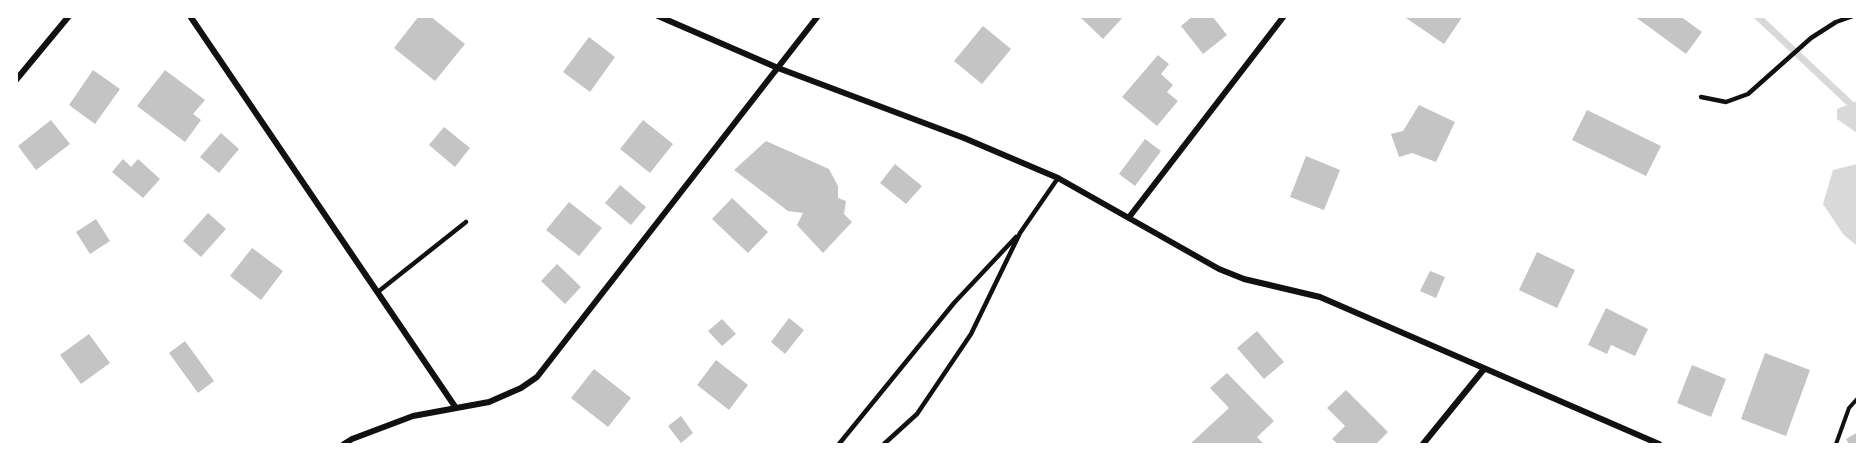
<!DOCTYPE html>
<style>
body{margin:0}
#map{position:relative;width:1874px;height:461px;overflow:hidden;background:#fff;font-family:Mulish,sans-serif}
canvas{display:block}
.frame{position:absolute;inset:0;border:18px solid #fff;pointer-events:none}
</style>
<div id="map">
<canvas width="1874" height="461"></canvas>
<div class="frame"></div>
</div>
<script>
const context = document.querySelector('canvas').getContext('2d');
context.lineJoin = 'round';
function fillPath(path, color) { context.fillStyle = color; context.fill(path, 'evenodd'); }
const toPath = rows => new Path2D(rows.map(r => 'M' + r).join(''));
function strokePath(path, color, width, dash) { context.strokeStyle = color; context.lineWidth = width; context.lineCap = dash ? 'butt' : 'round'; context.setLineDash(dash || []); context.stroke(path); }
fillPath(toPath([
 [1857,101,1858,101,1857,133,1837,119,1837,109],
 [1857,164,1858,164,1857,246,1843,234,1823,204,1833,170]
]), '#d9d9d9');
strokePath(toPath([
 [1757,16,1858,111]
]), '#d9d9d9', 7);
fillPath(toPath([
 [419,16,430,16,465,44,435,81,394,48],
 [1079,16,1124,16,1103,39],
 [1193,16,1212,16,1227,35,1203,54,1181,26],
 [1403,16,1463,16,1444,44],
 [1634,16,1680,16,1702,32,1686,54],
 [983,26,1011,49,982,84,954,61],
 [589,37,615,57,590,92,563,72],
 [1158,55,1169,64,1161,74,1173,85,1167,92,1178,101,1157,126,1122,97],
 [93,70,120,89,95,124,69,105],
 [165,70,205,100,193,114,201,120,185,142,137,106],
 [1419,105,1455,122,1436,162,1412,153,1399,157,1391,134,1403,131],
 [1587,110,1661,146,1646,176,1572,140],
 [51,120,70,144,36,170,18,146],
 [643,120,673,144,650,173,620,149],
 [444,127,470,148,455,167,429,145],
 [221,133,239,149,219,173,200,157],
 [1145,139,1161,151,1135,186,1119,174],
 [766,141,829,169,838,186,838,198,846,201,844,214,852,222,823,253,797,225,803,213,788,211,734,170],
 [1306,156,1340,170,1324,210,1290,197],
 [123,159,131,167,138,159,160,179,143,198,112,172],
 [895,164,922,186,906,204,880,183],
 [620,185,646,207,631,225,605,203],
 [732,198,768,232,748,253,712,219],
 [569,202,602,228,579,256,546,230],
 [208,213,226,229,201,257,183,241],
 [96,219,110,241,90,254,76,232],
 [252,248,283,271,261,300,230,276],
 [1537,252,1575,270,1557,308,1519,290],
 [557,264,581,287,565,304,541,281],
 [1430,271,1445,277,1436,298,1420,291],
 [1606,308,1648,329,1635,356,1611,345,1607,354,1588,345],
 [789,318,804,330,785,354,771,342],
 [722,319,736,334,722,346,708,331],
 [1257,331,1284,362,1264,379,1237,348],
 [89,334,110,363,81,384,60,355],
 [185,341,214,381,198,393,169,353],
 [1765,353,1810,370,1786,436,1741,419],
 [716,360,748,385,729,410,697,385],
 [1692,365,1726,379,1711,417,1677,403],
 [594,369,631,398,608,427,571,398],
 [1227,373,1274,421,1257,437,1264,444,1190,444,1229,408,1210,388],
 [1346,390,1388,432,1376,444,1338,444,1332,439,1345,426,1327,408],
 [681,416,693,433,681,443,668,426],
 [1858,432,1858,444,1849,444,1846,439]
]), '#c4c4c4');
strokePath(toPath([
 [1836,444,1849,408,1858,398]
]), '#111', 4);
strokePath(toPath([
 [1701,97,1726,102,1748,94,1811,38,1836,22,1853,16],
 [379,291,466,222],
 [839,444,954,303,1016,237],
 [884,444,917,414,971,334,1020,233,1058,178]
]), '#111', 4.5);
strokePath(toPath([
 [190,16,456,408],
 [658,16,778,68,964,138,1058,178,1219,269,1244,279,1320,297,1659,444],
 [16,80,69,16],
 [1130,216,1284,16],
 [344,444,352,439,413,416,489,402,521,388,537,377,818,16],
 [1423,444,1484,369]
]), '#111', 6);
</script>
